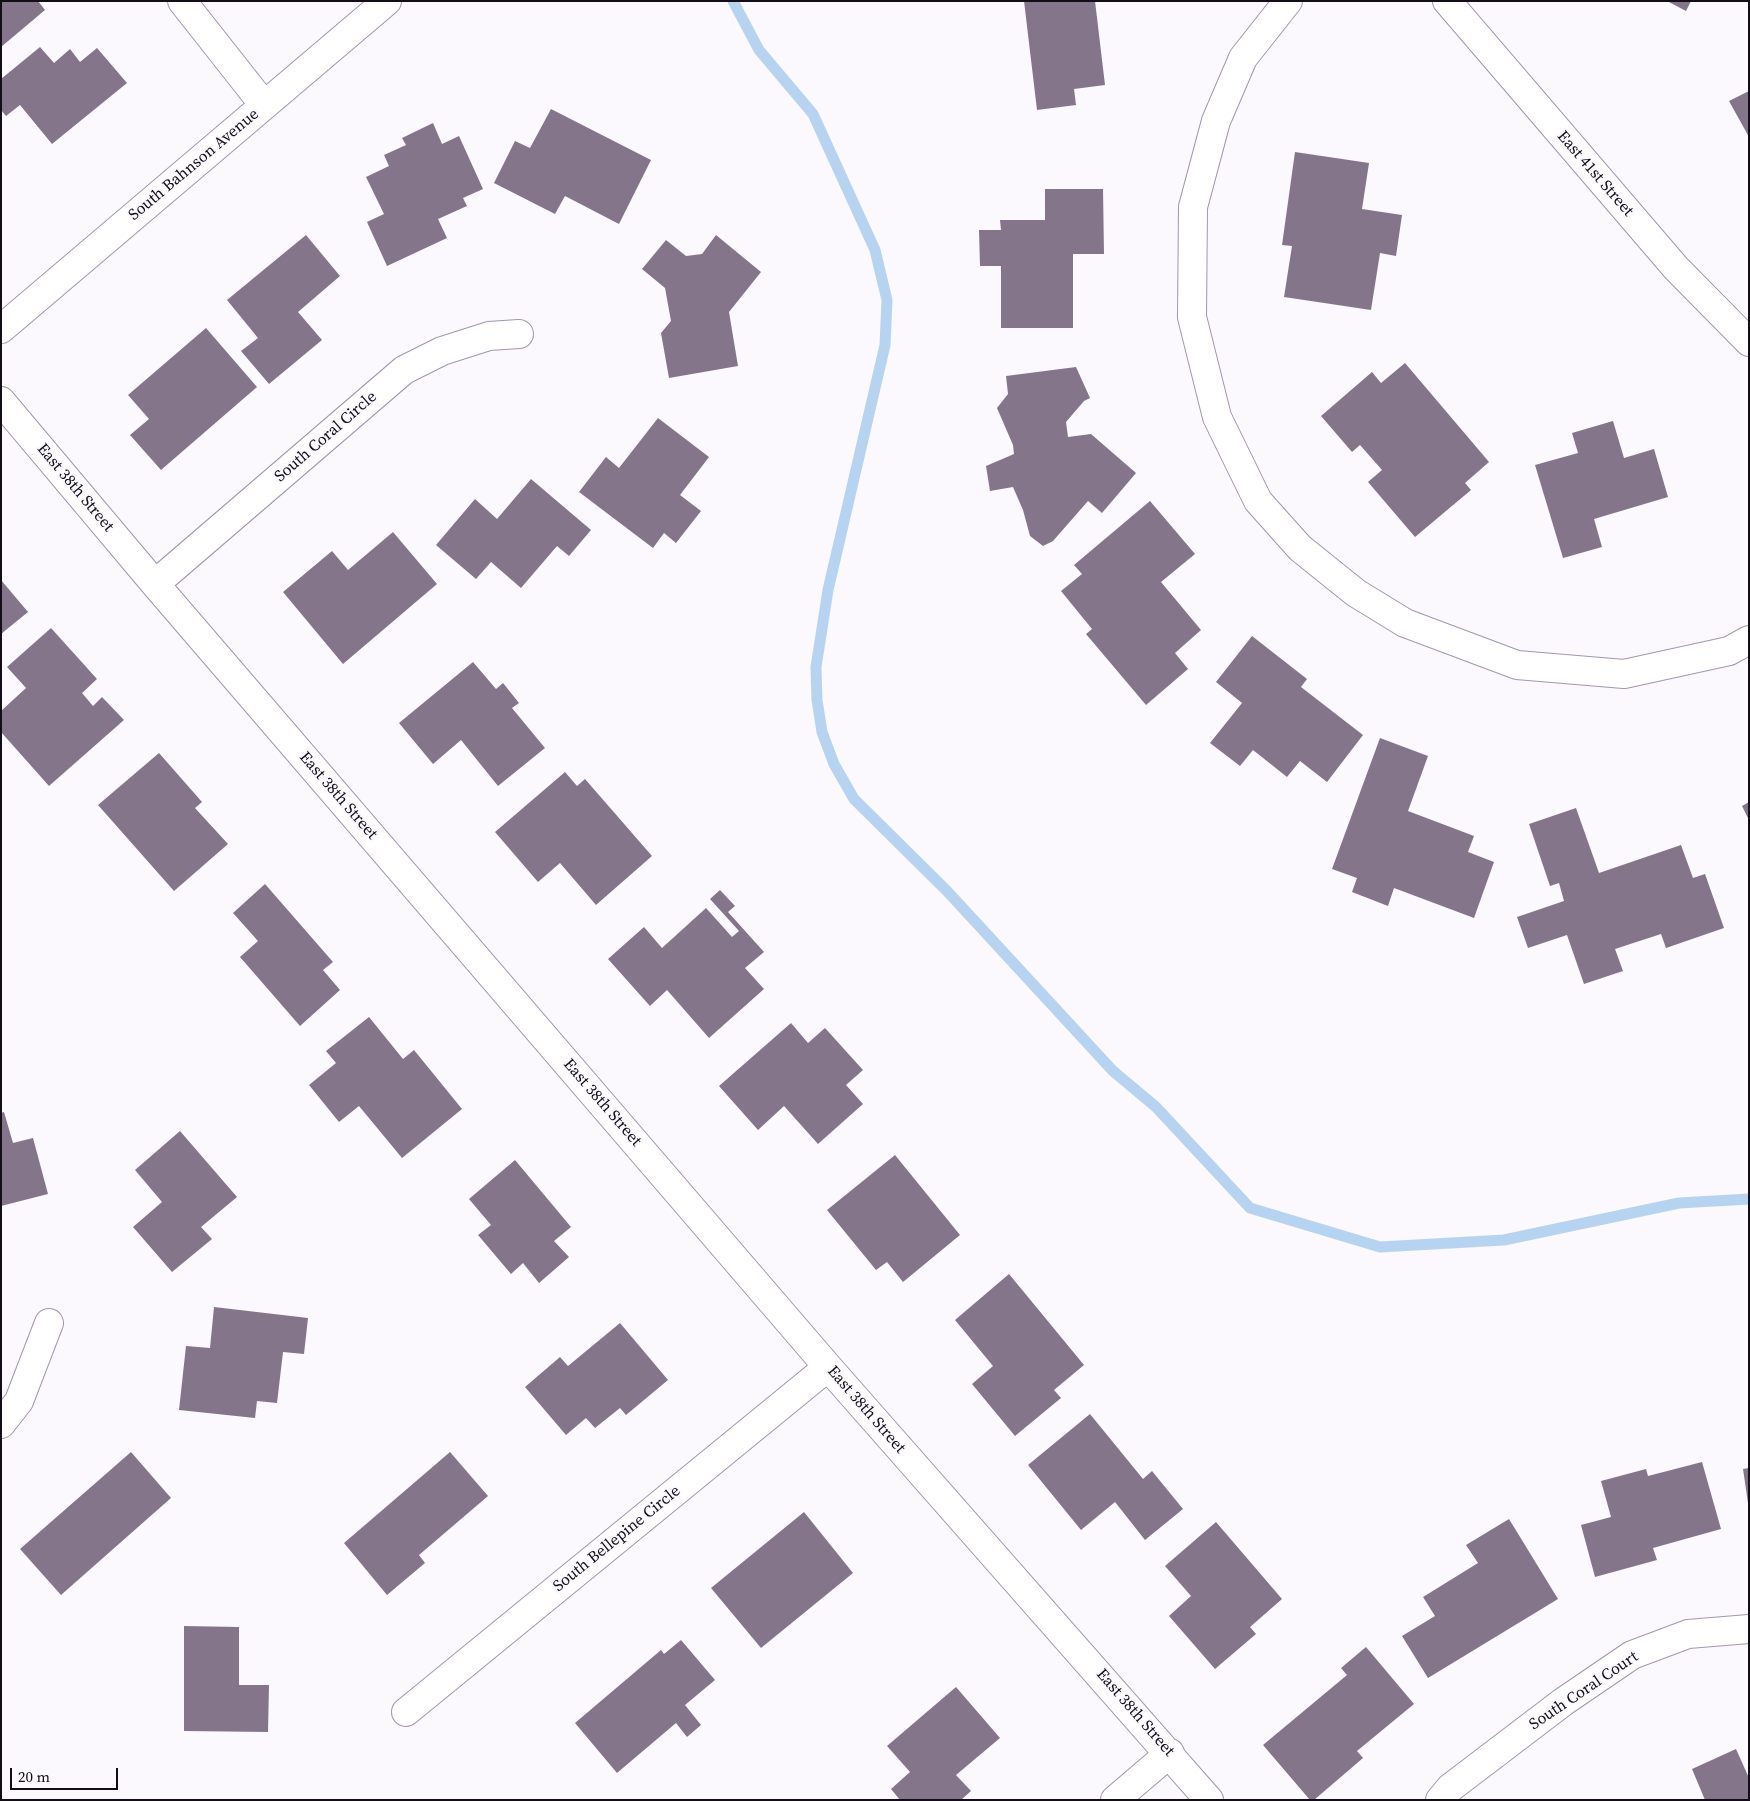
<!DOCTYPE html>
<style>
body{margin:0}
#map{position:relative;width:1750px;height:1801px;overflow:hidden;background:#fbf8fe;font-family:"Source Serif 4",serif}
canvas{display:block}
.frame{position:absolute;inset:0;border:2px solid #120d16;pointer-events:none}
.scale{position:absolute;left:10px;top:1768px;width:108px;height:22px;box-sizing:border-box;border:2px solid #120d16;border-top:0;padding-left:6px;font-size:15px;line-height:18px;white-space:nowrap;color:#120d16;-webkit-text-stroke:4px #fbf8fe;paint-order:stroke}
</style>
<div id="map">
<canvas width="1750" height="1801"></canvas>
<div class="frame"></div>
<div class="scale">20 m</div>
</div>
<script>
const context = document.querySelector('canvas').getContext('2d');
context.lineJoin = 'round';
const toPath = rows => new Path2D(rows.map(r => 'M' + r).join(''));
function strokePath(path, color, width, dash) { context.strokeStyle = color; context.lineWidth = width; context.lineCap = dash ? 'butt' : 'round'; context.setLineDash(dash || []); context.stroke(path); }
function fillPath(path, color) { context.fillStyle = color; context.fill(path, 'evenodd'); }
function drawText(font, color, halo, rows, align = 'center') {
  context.font = font + ' "Source Serif 4",serif'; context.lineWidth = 4; context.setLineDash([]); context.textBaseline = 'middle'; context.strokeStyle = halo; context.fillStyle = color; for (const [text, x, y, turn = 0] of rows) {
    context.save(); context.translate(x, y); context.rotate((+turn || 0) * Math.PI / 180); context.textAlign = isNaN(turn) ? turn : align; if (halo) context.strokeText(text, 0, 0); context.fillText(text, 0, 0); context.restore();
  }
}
strokePath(toPath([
 [733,1,759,50,813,114,875,250,887,300,885,345,828,590,816,667,817,700,822,732,834,764,854,799,947,891,1113,1071,1156,1107,1250,1208,1380,1247,1504,1240,1679,1203,1749,1199]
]), '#b6d4f1', 11);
fillPath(toPath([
 [1,1,38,1,45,10,1,47],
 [1024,1,1095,1,1105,85,1074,89,1076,105,1037,110],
 [1667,1,1691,1,1686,11],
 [40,47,54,63,70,49,80,62,97,48,127,83,52,144,20,105,6,116,1,110,1,79],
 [1749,91,1749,137,1729,101],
 [551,109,651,160,619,224,565,196,555,214,494,183,515,141,530,148],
 [433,123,442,144,459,136,483,189,463,198,467,206,438,219,447,238,387,266,367,222,384,214,366,177,389,166,384,155,406,145,402,138],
 [1295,152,1369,163,1362,209,1402,215,1396,256,1380,253,1371,310,1284,297,1292,246,1282,245],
 [1045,189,1103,189,1104,254,1073,254,1073,328,1001,328,1001,266,980,266,979,230,1001,230,1000,220,1045,220],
 [306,235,340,276,298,312,322,340,269,384,241,351,258,338,227,300],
 [716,235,761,272,729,312,738,366,669,378,661,333,671,321,665,288,642,269,666,240,686,256,702,254],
 [206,328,257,387,161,470,130,435,149,419,128,395],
 [1405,363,1489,462,1465,483,1471,490,1415,537,1368,482,1382,470,1360,445,1352,452,1321,416,1372,372,1381,383],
 [1076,367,1090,398,1084,401,1066,422,1068,437,1091,434,1136,473,1102,513,1088,501,1053,541,1043,546,1030,536,1023,510,1013,487,990,491,986,466,1014,454,1013,445,997,408,1008,394,1006,376],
 [658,418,709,457,680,495,701,511,676,543,664,533,653,548,579,492,606,457,619,468],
 [1613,421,1624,458,1654,449,1668,497,1594,519,1602,547,1563,558,1535,465,1578,453,1572,433],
 [531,479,591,530,569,556,557,546,521,588,491,562,476,579,436,545,475,499,497,519],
 [1150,501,1195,554,1161,582,1201,630,1175,653,1188,669,1146,705,1086,634,1092,629,1061,591,1082,574,1074,565],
 [393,532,437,584,343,664,283,592,332,551,348,570],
 [1,580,28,612,1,634],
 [51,628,97,679,82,693,93,706,102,697,124,720,49,786,1,732,1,711,26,688,7,667],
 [1252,636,1307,679,1301,687,1363,735,1327,782,1300,761,1287,777,1253,750,1240,766,1210,743,1242,703,1216,682],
 [473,662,496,689,503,683,519,703,512,708,545,748,498,786,461,740,433,764,399,723],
 [1380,738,1428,756,1408,811,1474,836,1468,852,1494,862,1474,918,1394,888,1388,906,1352,892,1357,878,1332,869],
 [159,753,202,802,195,808,228,844,174,891,98,805],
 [565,772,577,786,585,779,652,856,596,905,560,863,538,882,495,832],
 [1749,802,1749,820,1742,806],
 [1576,808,1599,873,1681,845,1693,878,1705,874,1724,928,1666,948,1661,934,1615,949,1623,971,1584,984,1567,935,1528,948,1517,917,1564,901,1559,883,1550,886,1529,824],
 [265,884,333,962,323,970,340,990,300,1026,240,957,258,941,233,913],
 [720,890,735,906,728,912,764,952,745,968,764,989,709,1038,667,990,650,1006,608,959,644,927,662,948,706,908,732,937,739,931,710,899],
 [369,1017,403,1059,414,1050,462,1109,402,1158,359,1106,339,1122,309,1085,336,1063,326,1051],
 [791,1023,808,1043,825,1028,863,1070,846,1085,863,1104,818,1144,784,1106,758,1130,719,1086],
 [4,1112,13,1143,33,1138,48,1194,1,1206,1,1113],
 [180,1131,237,1197,201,1227,212,1239,172,1272,133,1227,162,1202,135,1170],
 [895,1155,960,1235,903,1282,887,1262,876,1270,827,1210],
 [515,1160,571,1227,554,1241,569,1257,539,1283,523,1263,511,1274,478,1235,491,1225,469,1199],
 [1009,1274,1084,1365,1054,1390,1061,1398,1015,1436,972,1384,993,1366,955,1320],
 [214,1307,308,1318,304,1354,283,1352,277,1403,257,1401,255,1418,179,1410,186,1346,210,1348],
 [620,1323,668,1380,626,1415,620,1408,595,1428,586,1418,566,1435,525,1387,560,1357,568,1366],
 [1090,1414,1143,1479,1152,1471,1183,1509,1145,1540,1115,1502,1081,1530,1028,1465],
 [131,1452,171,1498,61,1595,20,1549],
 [450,1452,488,1496,419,1555,425,1563,387,1595,344,1543],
 [1702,1462,1721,1529,1653,1548,1657,1560,1595,1577,1581,1525,1611,1517,1601,1481,1646,1469,1648,1476],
 [1749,1468,1749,1503,1748,1503,1743,1469],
 [804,1512,853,1573,761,1648,711,1588],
 [1509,1519,1558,1599,1428,1678,1402,1636,1435,1616,1423,1597,1478,1563,1466,1545],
 [1216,1522,1282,1599,1250,1627,1256,1634,1215,1669,1169,1616,1191,1596,1165,1566],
 [184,1626,239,1627,239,1685,269,1685,268,1732,184,1731],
 [681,1640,715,1680,685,1705,701,1725,687,1737,676,1723,617,1773,575,1723,661,1650,664,1654],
 [1366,1647,1414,1704,1357,1751,1363,1758,1314,1800,1310,1800,1263,1745,1347,1675,1341,1668],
 [956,1687,1000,1738,956,1775,971,1791,961,1800,900,1800,891,1789,910,1772,887,1746],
 [1736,1749,1749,1778,1749,1800,1705,1800,1692,1769]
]), '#85758b');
const minor = toPath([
 [182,1,264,105],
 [1288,1,1243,58,1216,121,1193,207,1192,317,1217,417,1258,501,1300,548,1356,593,1405,623,1517,665,1624,674,1729,651,1749,640],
 [1,401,155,584,828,1367,1209,1800],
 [155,584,404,370,442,351,489,336,519,334],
 [1,1424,19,1401,49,1323],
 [406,1712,828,1367],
 [1115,1800,1170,1753],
 [1440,1800,1450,1788,1563,1702,1632,1655,1688,1634,1749,1629]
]);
const tertiary = toPath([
 [1447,1,1676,268,1749,342],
 [1,329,387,1]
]);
strokePath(minor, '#a396ae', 30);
strokePath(tertiary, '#a396ae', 30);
strokePath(minor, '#fff', 28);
strokePath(tertiary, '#fff', 28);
drawText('16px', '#120d16', '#fbf8fe', [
 ["South Bahnson Avenue",194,165,-40],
 ["East 41st Street",1595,174,49],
 ["South Coral Circle",326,437,-41],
 ["East 38th Street",75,488,50],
 ["East 38th Street",338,796,49],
 ["East 38th Street",602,1103,49],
 ["East 38th Street",866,1410,49],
 ["South Bellepine Circle",617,1539,-39],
 ["South Coral Court",1584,1691,-34],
 ["East 38th Street",1135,1713,49]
]);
</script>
